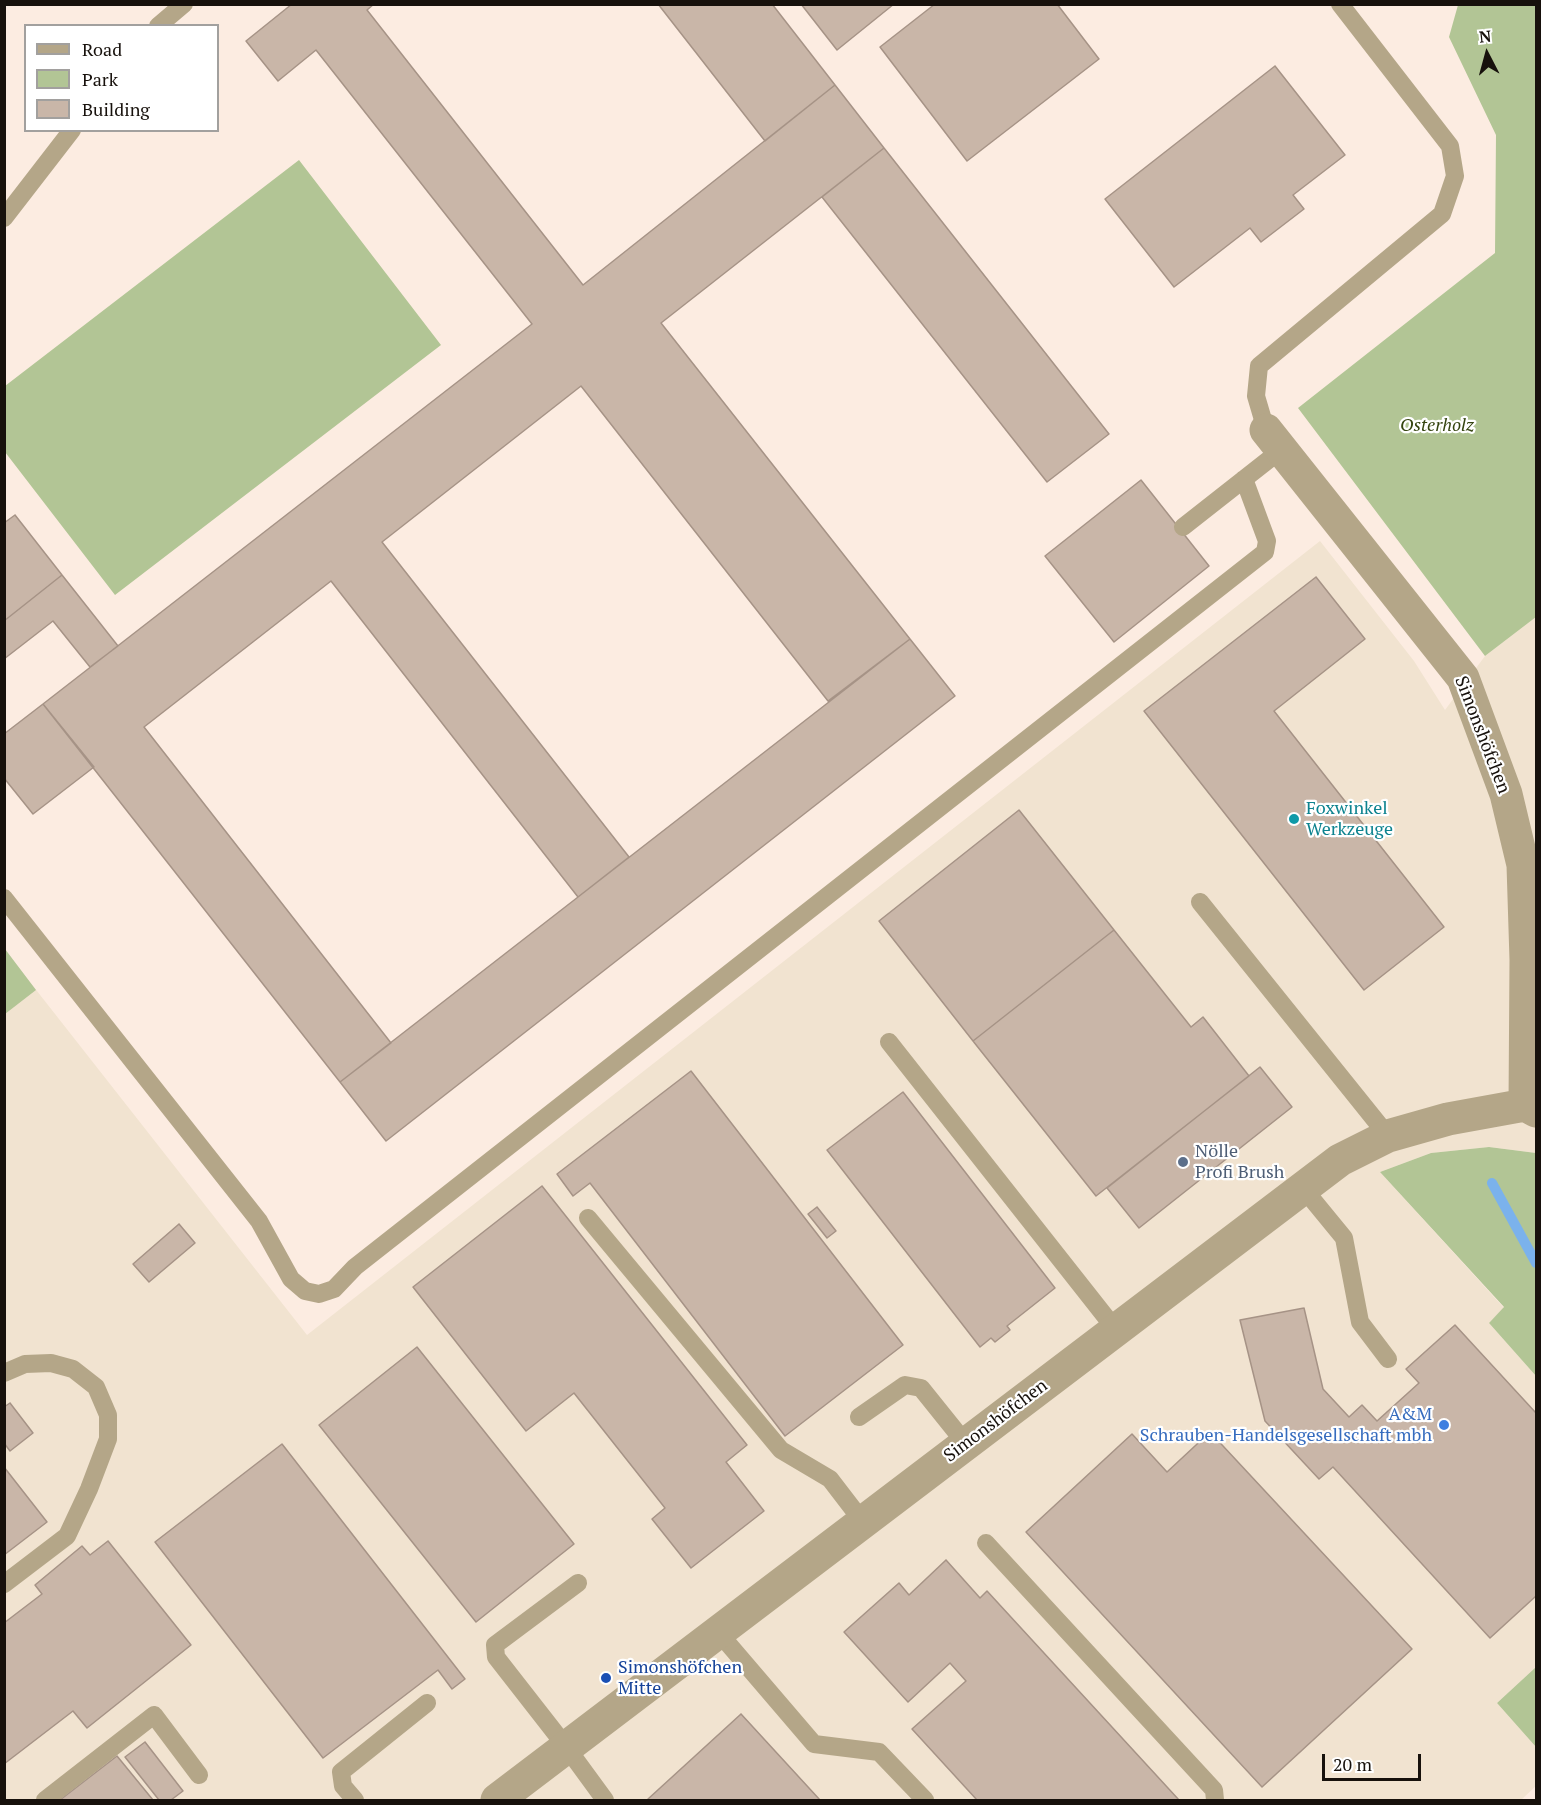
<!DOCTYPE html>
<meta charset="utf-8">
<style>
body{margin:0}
#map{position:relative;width:1541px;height:1805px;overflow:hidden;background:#fcece1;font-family:"PT Serif",serif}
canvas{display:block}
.frame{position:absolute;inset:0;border:6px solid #17110c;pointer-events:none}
.legend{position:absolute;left:24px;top:24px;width:195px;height:108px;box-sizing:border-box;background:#fff;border:2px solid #a2a09e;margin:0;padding:8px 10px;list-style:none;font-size:18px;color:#17110c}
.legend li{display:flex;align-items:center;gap:12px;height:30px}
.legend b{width:30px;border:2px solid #a2a09e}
.north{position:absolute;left:1457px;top:24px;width:60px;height:60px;-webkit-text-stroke:4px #fff;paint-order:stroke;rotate:354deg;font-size:16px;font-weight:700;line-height:24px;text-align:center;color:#17110c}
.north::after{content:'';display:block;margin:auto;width:21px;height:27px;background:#17110c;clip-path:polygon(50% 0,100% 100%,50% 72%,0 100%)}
.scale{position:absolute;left:1322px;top:1754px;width:99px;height:27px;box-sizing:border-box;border:3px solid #17110c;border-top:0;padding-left:8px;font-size:18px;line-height:21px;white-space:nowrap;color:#17110c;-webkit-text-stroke:4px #fff;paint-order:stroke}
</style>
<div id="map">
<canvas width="1541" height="1805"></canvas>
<div class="frame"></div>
<ul class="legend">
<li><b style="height:8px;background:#b4a688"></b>Road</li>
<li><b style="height:16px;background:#b2c595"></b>Park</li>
<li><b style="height:16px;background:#c9b6a8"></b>Building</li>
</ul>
<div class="north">N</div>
<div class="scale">20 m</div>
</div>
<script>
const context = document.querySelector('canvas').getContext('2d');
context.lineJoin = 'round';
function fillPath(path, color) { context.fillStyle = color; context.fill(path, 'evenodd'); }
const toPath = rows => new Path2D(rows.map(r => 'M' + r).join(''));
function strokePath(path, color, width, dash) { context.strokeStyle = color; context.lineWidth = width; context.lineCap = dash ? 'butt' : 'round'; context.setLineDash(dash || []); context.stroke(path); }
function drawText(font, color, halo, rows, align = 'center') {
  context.font = font + ' "PT Serif",serif'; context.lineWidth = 4.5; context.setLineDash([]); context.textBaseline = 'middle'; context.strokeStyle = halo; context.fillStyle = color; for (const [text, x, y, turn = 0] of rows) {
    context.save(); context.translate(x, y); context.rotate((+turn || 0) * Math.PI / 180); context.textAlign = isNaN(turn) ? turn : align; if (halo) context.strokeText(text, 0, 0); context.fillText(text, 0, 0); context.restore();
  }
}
fillPath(toPath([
 [1320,541,1414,661,1445,710,1485,656,1536,617,1536,1153,1489,1147,1431,1153,1380,1172,1504,1308,1489,1323,1536,1376,1536,1667,1497,1703,1536,1747,1536,1786,1521,1800,5,1800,4,949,307,1335]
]), '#f1e3d0');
fillPath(toPath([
 [1458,5,1536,5,1536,617,1485,656,1298,408,1495,253,1496,135,1449,37],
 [299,160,441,345,115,595,5,452,5,386],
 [5,949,36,990,5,1014,4,1014],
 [1489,1147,1536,1153,1536,1376,1489,1323,1504,1307,1380,1172,1431,1153],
 [1536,1667,1536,1747,1497,1703]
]), '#b2c595');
strokePath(toPath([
 [1492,1183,1536,1263]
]), '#7bb2ec', 10);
const building = toPath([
 [292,4,374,4,367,10,583,285,835,85,884,148,661,323,910,639,828,701,581,386,382,542,629,857,578,897,331,581,144,727,391,1043,340,1082,43,704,532,324,316,50,278,81,246,41,292,4],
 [658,4,772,4,835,85,765,141,658,4],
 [801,4,894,4,837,50,801,4],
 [935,4,1057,4,1099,59,967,161,880,47,935,4],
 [1275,66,1345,155,1293,195,1304,209,1261,242,1250,228,1174,287,1105,199,1275,66],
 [884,148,1109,434,1047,482,822,197,884,148],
 [1141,480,1209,566,1114,642,1045,556,1141,480],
 [15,515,62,575,4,621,4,523,15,515],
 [62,575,118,646,90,667,53,621,4,659,4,621,62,575],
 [1316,577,1365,639,1274,711,1444,927,1364,990,1144,711,1316,577],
 [910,639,955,696,386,1141,340,1082,910,639],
 [43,704,94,767,33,814,4,778,4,734,43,704],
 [1019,810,1114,930,973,1041,879,921,1019,810],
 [1114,930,1191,1027,1203,1017,1249,1076,1096,1196,973,1041,1114,930],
 [1260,1067,1292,1107,1139,1228,1107,1188,1260,1067],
 [691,1071,903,1345,785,1436,590,1183,573,1196,557,1174,691,1071],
 [903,1092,1055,1288,1007,1326,1010,1330,995,1342,991,1338,980,1347,827,1150,903,1092],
 [542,1186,747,1445,726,1462,764,1511,691,1568,652,1519,665,1508,574,1393,526,1431,413,1287,542,1186],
 [817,1207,836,1231,827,1238,808,1214,817,1207],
 [179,1224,195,1243,149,1282,133,1264,179,1224],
 [1304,1308,1323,1389,1349,1417,1362,1405,1377,1421,1419,1383,1406,1369,1455,1325,1536,1413,1536,1596,1490,1638,1333,1467,1319,1479,1265,1421,1240,1320,1304,1308],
 [417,1347,574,1544,476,1622,319,1425,417,1347],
 [10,1403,33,1433,10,1451,4,1443,4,1407,10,1403],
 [1210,1432,1412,1649,1262,1787,1026,1532,1132,1434,1167,1472,1210,1432],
 [282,1444,465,1679,452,1689,438,1670,323,1758,155,1542,282,1444],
 [4,1467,47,1522,4,1555,4,1467],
 [108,1541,191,1645,87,1728,73,1711,4,1764,4,1623,42,1594,35,1585,82,1546,90,1555,108,1541],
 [946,1560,980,1598,987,1591,1179,1800,977,1800,912,1729,966,1681,950,1663,908,1702,844,1632,899,1583,909,1595,946,1560],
 [741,1714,820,1800,649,1800,648,1799,741,1714],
 [145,1742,183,1791,171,1800,159,1800,125,1757,145,1742],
 [117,1756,153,1800,60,1800,117,1756]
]);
fillPath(building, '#c9b6a8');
strokePath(building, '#a69386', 1.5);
strokePath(toPath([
 [158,26,184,4],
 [4,218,72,130],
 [1266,430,1256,396,1259,366,1442,214,1455,176,1450,146,1340,4],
 [1183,527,1281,450],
 [4,898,259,1221,291,1279,305,1291,319,1294,334,1289,355,1267,1265,552,1267,541,1244,479],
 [1200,902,1388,1136],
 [889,1042,1116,1330],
 [1303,1188,1344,1238,1360,1322,1388,1359],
 [588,1218,781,1450,830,1479,863,1522],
 [4,1373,25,1364,51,1363,73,1369,96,1387,108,1415,108,1439,89,1489,67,1536,4,1584],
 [859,1417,905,1385,921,1388,966,1444],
 [986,1543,1214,1790,1215,1800],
 [578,1583,495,1645,496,1657,567,1748,605,1800],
 [719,1633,814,1744,879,1752,925,1800],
 [45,1800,154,1715,199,1775],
 [355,1800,343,1786,341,1772,427,1703]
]), '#b4a688', 18);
strokePath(toPath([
 [1266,430,1463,678,1506,794,1523,865,1526,960,1525,1105],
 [497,1800,1340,1160,1388,1136,1448,1119,1525,1105,1536,1111]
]), '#b4a688', 33);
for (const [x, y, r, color] of [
 [1294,819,6,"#0f9aa8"],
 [1183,1162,6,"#5c6f8a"],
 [1444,1425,6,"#3f7fe0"],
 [606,1678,6,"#1a4fb4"]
]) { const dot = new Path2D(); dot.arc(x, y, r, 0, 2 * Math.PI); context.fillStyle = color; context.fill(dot); strokePath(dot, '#fff', 2); }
drawText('italic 18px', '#34440f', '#fff', [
 ["Osterholz",1437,426]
]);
drawText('18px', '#17110c', '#fff', [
 ["Simonshöfchen",1482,735,69],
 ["Simonshöfchen",996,1421,-37]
]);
drawText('18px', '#0d838f', '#fff', [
 ["Foxwinkel",1306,809],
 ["Werkzeuge",1306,830]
], 'left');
drawText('18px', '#4e5e75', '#fff', [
 ["Nölle",1195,1152],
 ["Profi Brush",1195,1173]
], 'left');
drawText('18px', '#366cbe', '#fff', [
 ["A&M",1432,1415],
 ["Schrauben-Handelsgesellschaft mbh",1432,1436]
], 'right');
drawText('18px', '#164399', '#fff', [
 ["Simonshöfchen",618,1668],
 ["Mitte",618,1689]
], 'left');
</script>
